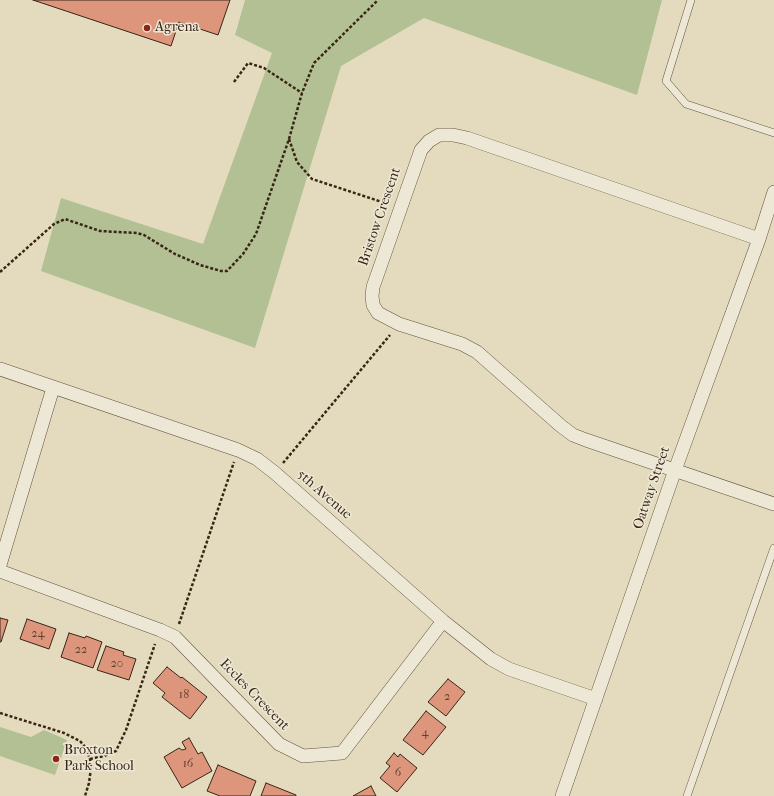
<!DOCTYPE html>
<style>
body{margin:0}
canvas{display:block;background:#e4dbbe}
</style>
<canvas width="774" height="796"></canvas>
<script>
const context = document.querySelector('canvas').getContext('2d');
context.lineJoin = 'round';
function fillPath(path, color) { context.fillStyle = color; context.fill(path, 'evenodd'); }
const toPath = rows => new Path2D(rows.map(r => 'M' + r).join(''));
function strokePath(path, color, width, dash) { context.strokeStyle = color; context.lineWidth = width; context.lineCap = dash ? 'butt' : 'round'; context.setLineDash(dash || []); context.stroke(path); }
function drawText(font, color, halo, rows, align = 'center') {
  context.font = font + ' "IM FELL French Canon",serif'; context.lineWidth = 3; context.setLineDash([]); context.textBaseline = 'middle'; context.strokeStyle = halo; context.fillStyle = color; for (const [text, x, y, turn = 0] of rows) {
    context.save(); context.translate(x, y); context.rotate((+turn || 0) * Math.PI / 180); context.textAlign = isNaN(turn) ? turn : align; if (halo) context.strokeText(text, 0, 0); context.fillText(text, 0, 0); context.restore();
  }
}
fillPath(toPath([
 [245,0,662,0,637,95,424,18,341,66,255,348,41,271,61,198,203,244,272,53,235,35],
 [0,727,31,737,44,730,67,740,55,775,0,756]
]), '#b2c093');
const building = toPath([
 [33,0,230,0,218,35,179,22,171,46,33,0],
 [0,618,8,620,1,642,0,642,0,618],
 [27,619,56,629,49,649,20,639,27,619],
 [69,633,85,638,86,636,102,642,93,668,61,657,69,633],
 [106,646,124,652,123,655,136,659,129,680,97,670,106,646],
 [167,667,181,678,182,677,207,697,190,719,162,697,165,693,153,683,167,667],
 [448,679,465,692,446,716,428,702,448,679],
 [426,711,446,727,423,755,403,740,426,711],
 [189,738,198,754,202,752,212,771,182,788,164,757,179,748,182,750,186,749,182,742,189,738],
 [394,753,398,757,400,754,417,768,397,792,380,778,390,766,386,763,394,753],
 [218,765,256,781,250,796,220,796,207,791,218,765],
 [266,783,296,795,296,796,261,796,266,783],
 [371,786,376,796,353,796,371,786]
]);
fillPath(building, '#dd967c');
strokePath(building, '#392516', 1);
const lane = toPath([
 [691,0,666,81,686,104,774,133],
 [687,796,774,548]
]);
const street = toPath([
 [759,239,467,138,453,135,439,135,429,141,421,150,373,287,372,296,373,305,378,313,399,324,462,344,477,352,561,426,573,435,586,440,774,504],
 [0,369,238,450,257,459,275,473,443,621,491,659,509,669,596,699],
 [0,565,53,388],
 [0,571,160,630,175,637,279,744,303,756,342,753,443,621],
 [562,796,675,470,759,239,774,192]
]);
strokePath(lane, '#645240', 8);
strokePath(street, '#645240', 14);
strokePath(toPath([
 [234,82,248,63,264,68,302,93],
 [289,139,297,162,312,179,388,204],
 [0,272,54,224,65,219,100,231,137,233,144,235,175,254,200,265,221,271,227,271,243,254,256,234,289,139,302,93,314,63,378,0],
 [283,463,390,335],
 [179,624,234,462],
 [0,713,64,733,80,741,86,748,90,759,91,768,89,783,85,796],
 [90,759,104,756,116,751,126,730,155,644]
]), '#392516', 2.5, [3, 2]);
strokePath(lane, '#ede8d5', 7);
strokePath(street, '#ede8d5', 13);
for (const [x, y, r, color] of [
 [147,28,4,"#8f2418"],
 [56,759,4,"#8f2418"]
]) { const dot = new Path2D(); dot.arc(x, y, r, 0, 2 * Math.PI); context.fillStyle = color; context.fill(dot); strokePath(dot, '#ede8d5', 1.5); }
drawText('12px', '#624130', null, [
 ["24",38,634],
 ["22",81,650],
 ["20",117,664],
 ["18",184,695],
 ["2",447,697],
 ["4",425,733],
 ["16",188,764],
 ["6",398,773]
]);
drawText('14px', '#392516', '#ede8d5', [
 ["Agrena",155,28],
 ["Broxton",64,751],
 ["Park School",64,767]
], 'left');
drawText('14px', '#392516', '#ede8d5', [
 ["Bristow Crescent",380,217,-71],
 ["Oatway Street",652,488,-71],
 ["5th Avenue",324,495,41],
 ["Eccles Crescent",254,695,46]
]);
</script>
